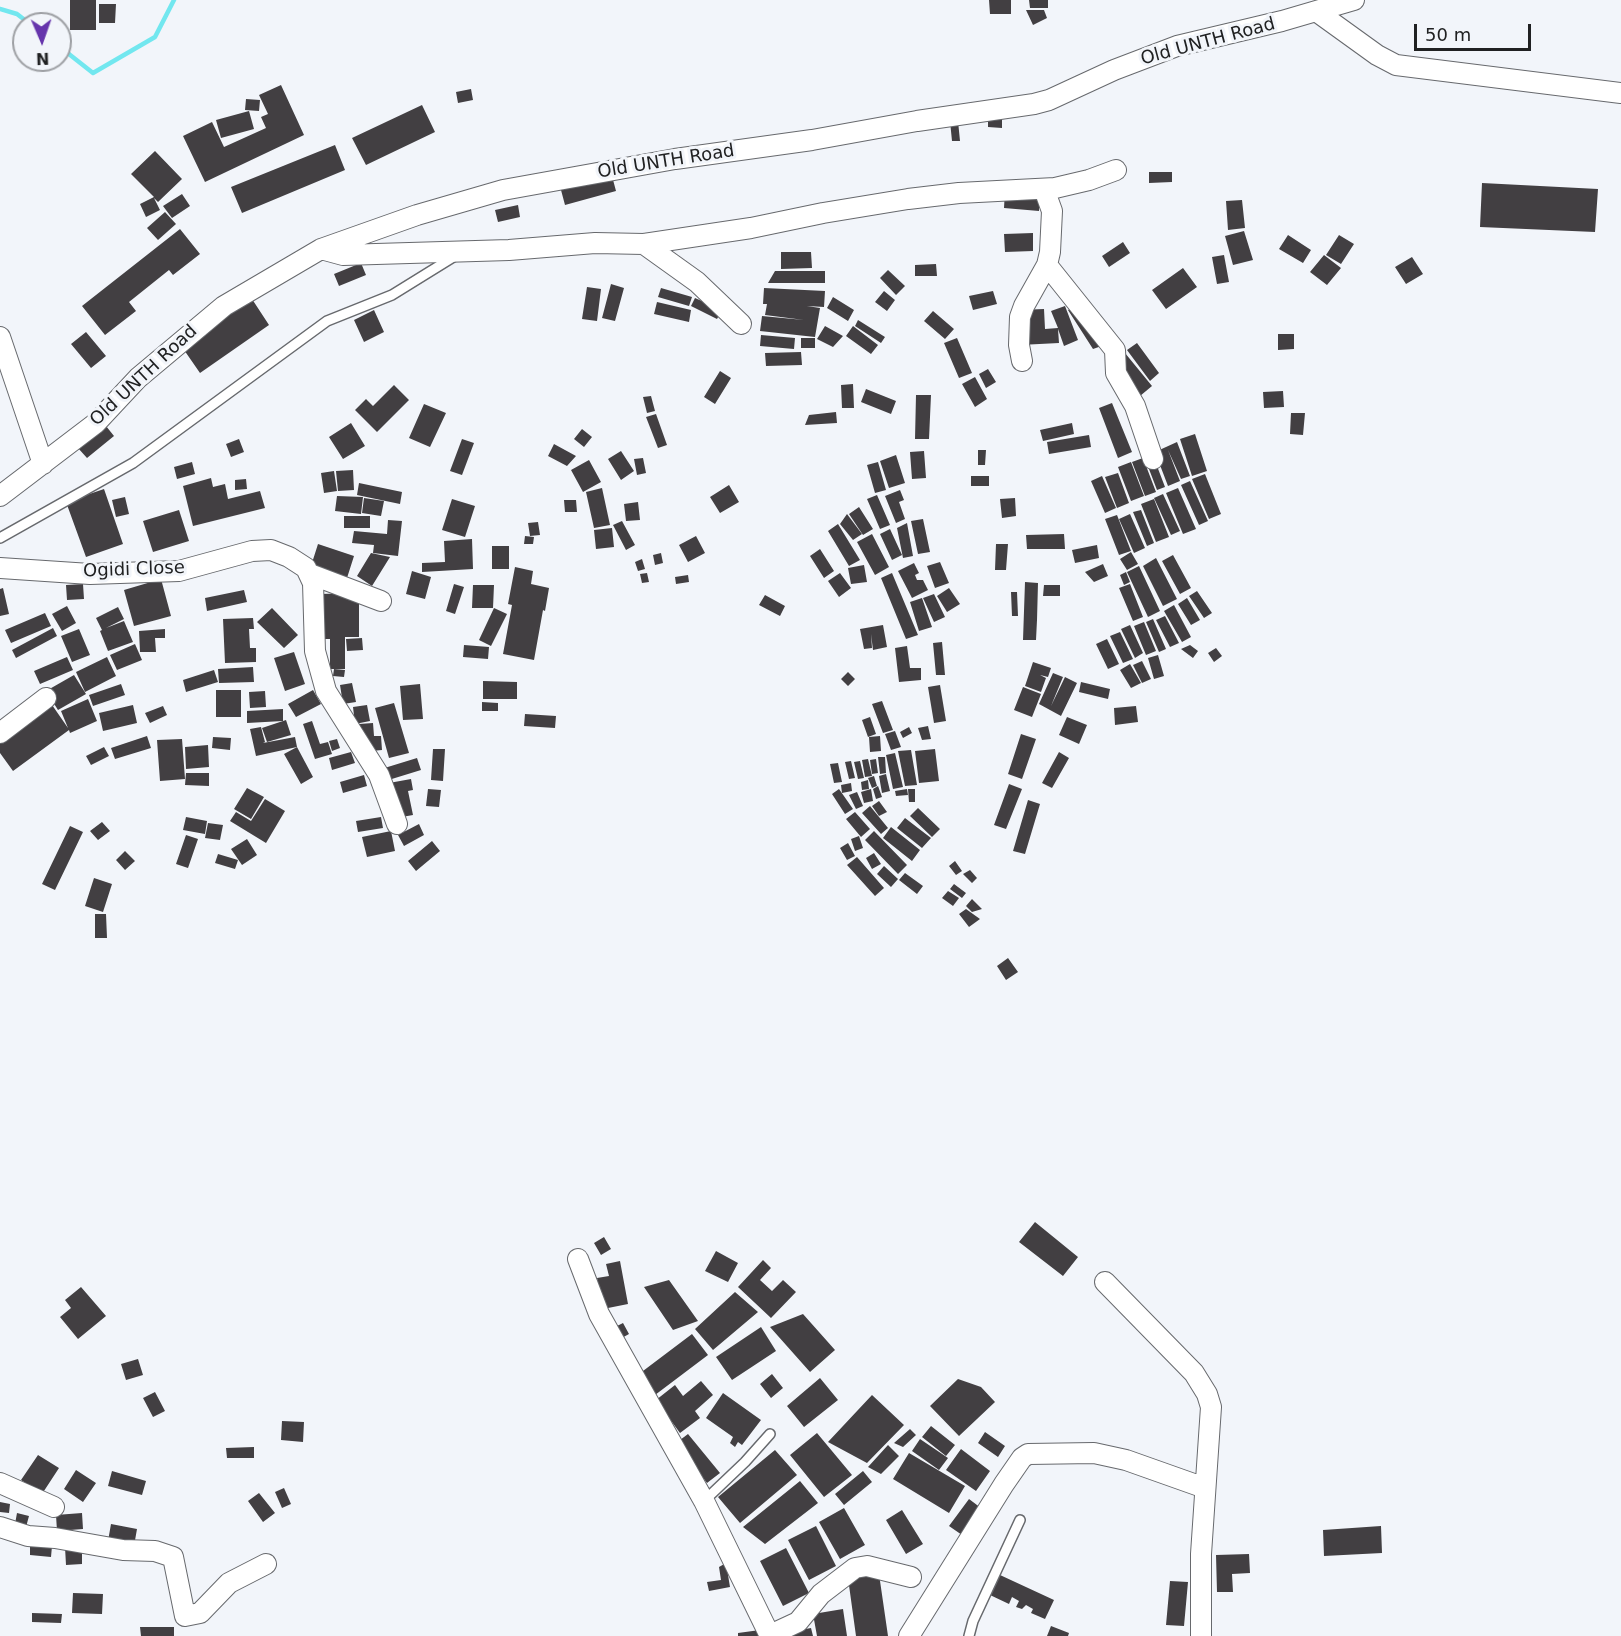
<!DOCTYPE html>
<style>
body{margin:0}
#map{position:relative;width:1621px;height:1636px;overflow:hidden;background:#f2f5fa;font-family:"DejaVu Sans",sans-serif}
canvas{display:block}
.north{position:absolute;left:12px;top:12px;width:60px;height:60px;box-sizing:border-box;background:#f2f5fa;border:2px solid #9ea0a4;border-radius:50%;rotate:178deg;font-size:16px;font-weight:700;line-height:24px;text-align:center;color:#202122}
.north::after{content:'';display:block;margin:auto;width:21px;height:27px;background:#6635ac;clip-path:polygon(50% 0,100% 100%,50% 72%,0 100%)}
.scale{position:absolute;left:1414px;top:24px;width:117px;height:27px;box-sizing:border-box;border:3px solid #202122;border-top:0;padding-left:8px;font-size:18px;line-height:21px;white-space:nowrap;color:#202122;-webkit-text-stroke:4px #f2f5fa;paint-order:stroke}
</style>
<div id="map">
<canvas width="1621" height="1636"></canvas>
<div class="north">N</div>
<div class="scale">50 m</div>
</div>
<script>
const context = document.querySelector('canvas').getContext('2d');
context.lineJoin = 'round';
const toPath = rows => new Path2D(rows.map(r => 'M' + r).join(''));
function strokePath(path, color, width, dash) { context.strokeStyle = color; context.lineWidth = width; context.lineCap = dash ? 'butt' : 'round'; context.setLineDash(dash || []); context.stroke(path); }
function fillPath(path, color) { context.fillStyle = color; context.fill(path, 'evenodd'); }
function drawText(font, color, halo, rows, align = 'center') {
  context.font = font + ' "DejaVu Sans",sans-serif'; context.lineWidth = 6; context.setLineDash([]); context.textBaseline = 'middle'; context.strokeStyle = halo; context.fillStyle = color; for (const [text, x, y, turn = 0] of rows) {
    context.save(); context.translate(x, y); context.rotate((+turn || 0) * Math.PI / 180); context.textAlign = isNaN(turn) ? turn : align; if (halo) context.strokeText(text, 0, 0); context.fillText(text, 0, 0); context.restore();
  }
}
strokePath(toPath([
 [0,9,17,14,30,24],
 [60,47,93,73,155,37,174,0]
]), '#72e7ef', 4.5);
fillPath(toPath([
 [70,0,96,0,96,30,70,30],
 [989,0,1011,0,1011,14,990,14],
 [1029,0,1048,0,1048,8,1030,8],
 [99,4,116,4,115,23,99,23],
 [1026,10,1044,10,1047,18,1033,25],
 [281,85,304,135,205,182,183,136,212,122,224,147,266,128,261,117,268,114,259,95],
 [471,89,473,100,458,103,456,92],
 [246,99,260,100,259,111,245,110],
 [422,105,435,132,366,165,352,138],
 [249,111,254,129,221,138,216,120],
 [988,112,1002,112,1002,128,988,127],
 [950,121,958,121,960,141,952,141],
 [335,145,345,170,242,213,231,187],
 [155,151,182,179,158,202,154,198,160,210,146,217,140,204,154,197,131,174],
 [1149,172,1172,172,1172,182,1149,183],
 [612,176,616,191,565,205,561,190],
 [1482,183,1598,189,1595,232,1480,227],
 [1005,190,1040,192,1039,211,1004,208],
 [182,194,190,206,172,218,163,206],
 [1242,200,1245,228,1228,230,1226,201],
 [518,205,520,217,498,222,495,210],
 [165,212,176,224,158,240,147,228],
 [180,229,200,254,173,275,169,270,129,302,136,311,105,335,82,306],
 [1244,231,1253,260,1233,265,1225,236],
 [1033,233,1033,251,1005,252,1004,234],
 [1288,235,1311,250,1303,263,1279,249],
 [1339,235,1354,244,1341,264,1326,255],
 [1123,242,1130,253,1109,267,1102,256],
 [781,252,811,252,812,268,781,269],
 [1224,255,1229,282,1217,284,1212,257],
 [1324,255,1341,268,1327,285,1310,272],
 [1412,257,1423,274,1406,284,1395,267],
 [361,263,366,275,339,286,334,274],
 [936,264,937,276,915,276,915,265],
 [1183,268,1197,287,1166,309,1152,290],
 [888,270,905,286,896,295,880,278],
 [775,271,825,271,825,283,768,283],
 [611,284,624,288,615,321,602,318],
 [587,287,601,289,597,321,582,319],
 [661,288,692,297,689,306,658,297],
 [764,288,825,291,824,307,807,306,820,308,815,337,760,331,762,316,804,320,765,315,767,304,763,304],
 [884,291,895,300,887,311,875,302],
 [993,291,997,304,973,310,969,296],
 [833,297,854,310,848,321,827,308],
 [695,298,722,310,717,319,691,306],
 [252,299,269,325,200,373,182,347],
 [1085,299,1113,342,1093,349,1068,310],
 [657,302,691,310,689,322,654,314],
 [1065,306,1078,340,1064,346,1058,329,1059,343,1020,345,1019,310,1044,309,1045,329,1058,328,1051,311],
 [374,310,384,332,364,342,354,320],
 [933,311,954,329,945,339,924,321],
 [858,320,885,337,881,343,855,326],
 [825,326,843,336,833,347,817,339],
 [853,326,878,345,871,354,846,336],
 [86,332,106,356,91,368,71,344],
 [1278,334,1294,334,1294,349,1278,350],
 [761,335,795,338,794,349,760,346],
 [801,338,815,338,815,348,801,348],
 [957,338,972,373,959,378,944,343],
 [1137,343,1159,373,1150,381,1127,350],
 [801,352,802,365,766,366,765,353],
 [1125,353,1152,386,1140,396,1113,362],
 [988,369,996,382,986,388,979,374],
 [720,371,731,378,715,404,704,397],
 [975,377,987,399,975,407,962,384],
 [853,384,854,408,842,408,841,385],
 [394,385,409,400,377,432,355,410,366,399,373,406],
 [866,389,896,401,891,414,861,402],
 [1283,391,1284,407,1264,408,1263,392],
 [916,395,931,395,929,439,915,439],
 [651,396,655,411,647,413,643,397],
 [1112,403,1132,452,1118,458,1099,408],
 [424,404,446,413,430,447,409,438],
 [836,412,837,423,805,425,809,415],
 [1291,413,1305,413,1303,435,1290,434],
 [656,414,667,445,658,448,646,417],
 [351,423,365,446,343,459,329,437],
 [1072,423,1074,434,1043,441,1040,430],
 [106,426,114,436,87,458,78,448],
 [582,429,592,437,584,447,574,439],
 [1195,434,1207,471,1192,476,1180,439],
 [1089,435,1091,447,1049,454,1047,442],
 [239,439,244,452,231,457,226,444],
 [462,439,474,443,462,475,450,471],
 [1177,442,1190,476,1181,479,1168,450,1180,481,1168,486,1155,452],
 [554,444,576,456,567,466,548,456],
 [978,450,986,450,985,465,978,465],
 [621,451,634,471,621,480,608,459],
 [924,451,926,478,912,479,910,452],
 [1152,453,1165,487,1157,490,1144,456],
 [896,455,905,483,889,488,880,461],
 [643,458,646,473,637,475,634,459],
 [1143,458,1156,492,1145,496,1132,462],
 [589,460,601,482,583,492,571,470],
 [192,462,195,474,177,479,174,467],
 [878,462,886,490,875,493,867,465],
 [1131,462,1144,496,1131,501,1118,467],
 [353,470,354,490,338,491,336,471],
 [334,471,337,491,324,493,321,473],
 [1118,473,1129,503,1117,508,1105,477],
 [1205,474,1221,514,1209,519,1192,479],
 [971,476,989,476,989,486,971,486],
 [1102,476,1116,508,1105,513,1091,481],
 [211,478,213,487,225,484,228,499,260,491,265,508,193,526,183,486],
 [246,479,247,489,235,490,235,480],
 [1190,481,1208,521,1199,525,1181,485],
 [359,483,402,492,400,504,357,495],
 [729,485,739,502,720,513,710,497],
 [602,488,610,525,594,528,586,492],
 [1178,488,1196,529,1183,534,1166,493],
 [104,489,123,544,86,557,66,502],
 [900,490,904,500,899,502,905,519,896,523,885,496],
 [1163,494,1180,531,1171,535,1154,498],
 [877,495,890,525,880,529,867,499],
 [337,496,363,497,361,514,335,511],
 [125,497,129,514,116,517,112,500],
 [364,498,384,501,381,516,362,513],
 [1015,498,1016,516,1002,518,1000,499],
 [452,499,475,506,465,537,442,530],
 [1154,499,1169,537,1156,542,1141,504],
 [564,500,576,500,577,512,565,512],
 [638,502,640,520,626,521,624,504],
 [859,507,873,529,863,535,849,514],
 [179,510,189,541,153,552,143,521],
 [1141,510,1154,543,1147,546,1133,512],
 [847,514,862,534,853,540,840,524],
 [1130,514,1145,548,1134,553,1119,519],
 [1117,515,1131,551,1119,555,1105,519],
 [344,516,370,516,370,528,344,528],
 [923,519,930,552,918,554,911,521],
 [388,520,402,521,398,556,373,553,374,545,352,543,354,531,387,534],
 [622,521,635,545,626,550,613,525],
 [538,522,540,535,530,536,528,523],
 [907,523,913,556,903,558,897,528],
 [838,524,860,560,849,566,828,531],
 [612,528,614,547,596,549,594,530],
 [890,529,902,555,892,560,880,534],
 [872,534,889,567,875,575,857,542],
 [1064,534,1065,549,1027,549,1026,535],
 [525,536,534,537,533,544,524,544],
 [696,536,705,553,688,562,679,545],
 [472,539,473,569,422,572,422,563,445,562,444,541],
 [318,544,354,556,347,578,311,566],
 [996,544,1008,544,1006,570,995,570],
 [1097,545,1099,558,1075,563,1072,550],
 [492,546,509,546,509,569,492,569],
 [820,549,834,571,824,578,810,556],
 [1131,552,1138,564,1127,570,1120,559],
 [371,553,390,557,372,586,357,576],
 [661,553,663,563,655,565,653,555],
 [1173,555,1191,588,1180,594,1162,561],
 [1156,558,1177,599,1163,606,1143,566],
 [642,559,645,569,638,571,635,562],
 [940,562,949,583,935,588,927,566],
 [914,563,919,573,915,575,917,580,923,580,928,590,912,598,898,571],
 [1103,564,1108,576,1094,582,1085,572],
 [864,565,867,582,851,584,848,568],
 [1139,566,1160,611,1148,617,1127,572],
 [515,567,533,571,531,584,549,588,545,611,543,610,534,660,503,654,512,605,508,604],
 [412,571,431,577,425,599,406,594],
 [1126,572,1130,582,1124,585,1120,575],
 [647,573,649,582,642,583,640,574],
 [840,573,851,588,839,597,828,581],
 [892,573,918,635,906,639,881,578],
 [688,575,689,582,676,584,675,577],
 [161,579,171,616,134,626,124,590],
 [1025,582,1038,583,1037,620,1035,620,1037,620,1036,640,1023,640],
 [83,584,84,599,67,600,66,585],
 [454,584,464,587,455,614,446,611],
 [1130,584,1143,617,1133,621,1119,588],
 [473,585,494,585,493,608,472,608],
 [1044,585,1060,585,1060,596,1043,596],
 [3,588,9,614,0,616,0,589],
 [949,588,960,604,947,612,937,596],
 [244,590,247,602,207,611,205,598],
 [1197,591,1212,613,1204,618,1189,596],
 [1011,592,1017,592,1018,616,1012,616],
 [359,593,359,637,345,637,345,669,330,669,330,639,319,639,319,594],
 [934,594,945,617,934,622,923,598],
 [765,595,785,606,780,616,759,605],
 [922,598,932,627,919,631,910,602],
 [1187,598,1200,620,1191,625,1178,604],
 [1174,605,1191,637,1182,642,1164,611],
 [67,606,76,623,62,631,52,614],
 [118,607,124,619,106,628,124,621,133,642,108,651,100,631,102,630,96,618],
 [272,608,298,635,284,648,257,622],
 [494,608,507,614,491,646,479,640],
 [45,613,51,626,11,643,5,630],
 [1165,616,1179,643,1170,647,1156,620],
 [253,618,254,629,249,629,250,648,256,648,256,662,225,663,223,619],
 [1153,619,1166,649,1159,652,1146,622],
 [1144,622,1156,651,1146,655,1134,626],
 [883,625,887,647,873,650,871,634,872,648,864,649,860,629],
 [1130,625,1143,653,1135,658,1121,629],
 [53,628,57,636,16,658,12,650],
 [79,629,90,655,72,662,61,636],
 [165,629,165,638,155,638,156,652,140,652,139,631],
 [1120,632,1133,659,1123,663,1110,636],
 [362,638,363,650,347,651,346,639],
 [1107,639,1119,664,1108,669,1096,644],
 [942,642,945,675,936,675,933,643],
 [135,644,142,660,117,670,110,655],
 [464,645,489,647,488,659,463,657],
 [1190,645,1198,651,1193,658,1181,649],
 [907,646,910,668,921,668,921,680,899,682,895,648],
 [1216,648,1222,656,1214,662,1208,653],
 [294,652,305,684,285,691,274,658],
 [1158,655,1164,676,1154,679,1148,658],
 [67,657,73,670,40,684,34,671],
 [107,657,116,676,85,692,76,672],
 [1142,661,1151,679,1142,683,1133,665],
 [1033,662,1051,668,1048,677,1040,675,1046,678,1041,692,1025,686],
 [1130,664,1141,683,1131,688,1120,670],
 [253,667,254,682,219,683,218,669],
 [334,669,345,670,344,677,333,676],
 [214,670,218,682,186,692,183,680],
 [848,672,855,679,848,686,841,679],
 [1053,673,1063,677,1051,706,1065,677,1077,683,1061,716,1039,704],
 [74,675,86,694,58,710,46,691],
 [483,681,517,682,517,699,483,699],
 [1081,682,1110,689,1108,699,1079,692],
 [352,683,356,702,343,704,340,685],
 [121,684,125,695,93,706,89,695],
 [420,684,423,719,403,720,400,686],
 [940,685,946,721,934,723,928,687],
 [1023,687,1041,694,1032,717,1014,710],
 [216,690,241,690,241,717,216,717],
 [313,690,321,704,296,717,288,704],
 [265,691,266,707,250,708,249,692],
 [88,699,97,721,70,733,69,730,13,771,0,753,0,738,50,702,68,728,61,711],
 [882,701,893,730,883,733,872,704],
 [482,702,498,703,498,711,482,711],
 [394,703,409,753,389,758,375,708],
 [133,705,137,723,103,731,99,713],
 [367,705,370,721,355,724,353,707],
 [163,706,167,715,150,723,145,713],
 [1136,706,1138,722,1115,725,1114,708],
 [283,709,283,721,247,723,247,711],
 [525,714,556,716,555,728,524,726],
 [870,717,876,734,868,737,862,720],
 [1067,717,1087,725,1079,744,1059,735],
 [286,720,291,735,267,742,262,728],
 [312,721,320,744,328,742,332,754,315,759,303,724],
 [373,723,374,736,381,736,382,750,361,752,359,724],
 [928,726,931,739,922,740,918,728],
 [261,727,265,742,263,743,295,737,297,747,256,756,250,729],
 [909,727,912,733,903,738,900,732],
 [895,731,901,747,891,750,885,734],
 [1021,734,1036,739,1022,779,1008,774],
 [147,736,151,748,115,759,111,748],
 [880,736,881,751,870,752,869,737],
 [213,737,231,738,230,750,212,748],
 [182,739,185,779,160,781,157,740],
 [337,739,340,748,332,751,329,741],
 [208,745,209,767,186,769,185,747],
 [104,747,109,756,91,765,86,756],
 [297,747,313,777,301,784,284,754],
 [433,749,445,749,443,781,431,780],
 [935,749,939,781,919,783,915,751],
 [911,750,917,785,905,786,898,751],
 [351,752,355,763,332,770,329,758],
 [1059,752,1069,758,1052,788,1042,783],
 [895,753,903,787,893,789,886,755],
 [878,757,885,757,886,773,880,774],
 [417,758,421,770,382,782,378,770],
 [868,759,872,776,865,777,862,760],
 [876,759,878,773,872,774,870,760],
 [851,761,855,778,849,779,845,762],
 [860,761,864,778,858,779,854,762],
 [838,763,842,782,834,783,830,764],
 [186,773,209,773,209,786,185,785],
 [886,774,890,791,882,793,879,776],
 [364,775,367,786,343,793,340,782],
 [874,776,877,786,872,788,868,778],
 [411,779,413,790,408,791,413,815,385,820,378,785],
 [868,780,869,789,862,790,861,782],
 [851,783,852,791,842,793,841,785],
 [1009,784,1022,789,1006,829,994,825],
 [878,786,882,797,876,799,873,789],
 [247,788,264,797,251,819,234,809],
 [428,789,441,790,439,807,426,806],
 [839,789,853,809,845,814,832,794],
 [871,789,873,801,864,803,861,792],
 [907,789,908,795,896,796,895,791],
 [908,789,915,789,915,802,909,802],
 [857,792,863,806,856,809,849,795],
 [265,799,285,811,266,843,230,821,236,812,251,821],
 [1028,800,1040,804,1025,854,1013,851],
 [879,801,887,812,879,816,872,806],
 [870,806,888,828,881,834,862,813],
 [918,808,940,829,932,837,910,816],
 [855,812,870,829,861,837,846,819],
 [186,817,207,821,205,834,183,830],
 [381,817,383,828,358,832,356,821],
 [905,818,931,838,922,848,897,828],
 [102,822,110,831,98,840,90,831],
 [208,823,223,825,220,840,205,838],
 [419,824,424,835,404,846,398,835],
 [70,826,83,832,55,890,42,884],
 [891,827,920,850,912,861,883,838],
 [391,831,395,851,367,857,362,837],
 [874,831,907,865,898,874,865,840],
 [186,835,198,839,188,868,176,864],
 [859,836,863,848,855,851,851,839],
 [247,839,257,855,242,865,231,849],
 [432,841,440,851,416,871,408,861],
 [848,843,855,856,847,860,840,848],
 [125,851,135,861,125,870,116,860],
 [874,853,881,864,872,869,866,858],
 [218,854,238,860,235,869,215,863],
 [857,857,884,888,875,896,847,865],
 [955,861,962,871,956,875,949,866],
 [884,866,898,879,891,887,877,874],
 [970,870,977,878,972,883,963,874],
 [905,873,923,886,917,894,899,880],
 [94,878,112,884,103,912,85,906],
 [954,884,966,893,962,898,950,889],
 [948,891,959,898,953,906,942,898],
 [972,899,982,909,972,912,966,906],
 [966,909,980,919,969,927,959,914],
 [95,914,106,914,107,938,95,938],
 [1008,958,1018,972,1006,980,997,966],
 [1035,1222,1078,1257,1063,1276,1019,1242],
 [604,1237,611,1249,601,1255,594,1243],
 [716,1251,738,1263,728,1282,705,1271],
 [763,1260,771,1268,760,1280,772,1291,783,1280,796,1292,771,1318,738,1287],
 [620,1261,628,1304,603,1309,597,1278,609,1276,606,1264],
 [669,1280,698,1321,673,1330,644,1287],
 [81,1287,106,1316,78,1339,60,1317,71,1308,65,1300],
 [735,1292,758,1312,713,1350,695,1329],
 [803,1314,835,1350,810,1372,770,1327],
 [623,1323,629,1334,620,1339,613,1328],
 [761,1327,776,1351,732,1380,716,1357],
 [692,1334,708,1355,655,1395,639,1374],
 [138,1359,143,1375,126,1380,121,1364],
 [772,1374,783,1388,771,1398,760,1384],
 [820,1378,838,1400,804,1427,787,1406],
 [958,1379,981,1387,995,1402,959,1436,930,1406],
 [701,1381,713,1395,695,1411,700,1418,680,1433,656,1400,675,1385,683,1396],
 [155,1392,165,1411,153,1417,143,1398],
 [723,1393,761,1420,742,1445,738,1442,735,1447,730,1443,733,1437,706,1418],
 [872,1395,904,1425,867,1463,828,1442],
 [282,1421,304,1422,303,1442,281,1440],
 [931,1426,955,1445,946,1456,922,1437],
 [910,1429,916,1435,903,1447,894,1443],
 [985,1432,1005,1446,998,1457,978,1443],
 [817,1433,852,1475,824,1497,790,1455],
 [688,1434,720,1473,707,1483,676,1443],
 [920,1439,948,1458,939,1470,912,1451],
 [888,1445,899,1456,881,1474,868,1467],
 [254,1447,254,1458,227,1458,226,1448],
 [961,1449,990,1471,976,1491,946,1470],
 [775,1450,797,1475,740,1523,718,1497],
 [909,1453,965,1486,949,1513,893,1479],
 [38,1455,59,1468,42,1494,21,1480],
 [76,1470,96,1483,83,1502,64,1489],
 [112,1471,146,1481,142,1495,108,1486],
 [863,1471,872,1482,844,1505,835,1494],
 [800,1481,818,1503,765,1544,743,1527],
 [284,1488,291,1504,282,1508,275,1492],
 [259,1493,275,1513,263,1522,248,1501],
 [969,1499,981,1508,962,1535,949,1526],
 [0,1502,10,1504,9,1513,0,1512],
 [844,1508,865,1545,840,1559,819,1522],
 [902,1510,923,1544,906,1554,886,1520],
 [17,1513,29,1516,26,1527,15,1524],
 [82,1513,83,1529,57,1531,56,1515],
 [111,1524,137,1529,134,1546,108,1541],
 [816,1526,836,1566,809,1580,788,1540],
 [1381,1526,1382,1553,1324,1556,1323,1530],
 [30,1545,52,1546,51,1557,30,1555],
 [65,1547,82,1547,82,1564,66,1565],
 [786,1548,809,1593,783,1606,760,1561],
 [1249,1554,1250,1573,1232,1574,1233,1592,1217,1592,1216,1555],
 [726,1563,730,1587,709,1591,707,1582,721,1580,719,1567],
 [879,1574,888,1636,856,1636,848,1578],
 [1000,1575,1054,1600,1045,1619,1031,1613,1033,1609,1026,1605,1022,1609,1016,1607,1019,1601,1012,1597,1009,1604,990,1595],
 [1170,1581,1188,1582,1184,1626,1166,1625],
 [73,1593,103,1594,102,1614,72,1613],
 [843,1609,847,1636,817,1636,813,1614],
 [32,1613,62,1614,61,1623,32,1622],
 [1051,1626,1069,1633,1068,1636,1047,1636],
 [140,1627,174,1627,174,1636,141,1636],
 [811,1628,813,1636,790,1636,789,1632],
 [760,1630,761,1636,738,1636,738,1633]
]), '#423f42');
const lane = toPath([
 [0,538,133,463,327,321,392,295,455,256],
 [704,1501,745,1462,770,1434],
 [969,1636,973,1621,1020,1520]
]);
const street = toPath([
 [1316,11,1377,55,1396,65,1621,93],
 [644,244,697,282,741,324],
 [321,249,343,255,509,250,595,243,644,244,751,228,823,213,908,199,959,193,1055,188,1089,180,1116,170],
 [1047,265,1115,350,1116,373,1135,406,1153,459],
 [0,337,43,464],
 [1022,361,1019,345,1020,317,1024,306,1047,265,1050,252,1052,211,1044,189],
 [0,496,96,423,138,378,224,306,321,249,417,215,503,190,675,159,812,140,917,121,1034,104,1049,100,1114,70,1177,46,1282,21,1354,0],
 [0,568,90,574,179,571,252,551,271,550,289,557,306,568,313,583,315,651,326,691,379,775,397,824],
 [310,574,381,601],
 [0,733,46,698],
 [578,1259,599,1314,704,1501,770,1636],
 [1105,1282,1194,1373,1207,1394,1211,1407,1201,1554,1201,1636],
 [0,1483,54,1507],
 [0,1527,28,1536,55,1538,123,1550,155,1551,173,1557,185,1616,200,1613,229,1583,266,1564],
 [770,1635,798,1622,821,1594,855,1568,867,1566,911,1577],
 [909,1636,1004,1484,1022,1458,1028,1454,1094,1453,1126,1460,1205,1488]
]);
strokePath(lane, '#67696d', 12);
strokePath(street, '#67696d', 22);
strokePath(lane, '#fff', 9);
strokePath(street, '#fff', 20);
drawText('18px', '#202122', '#f2f5fa', [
 ["Old UNTH Road",1208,42,-15],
 ["Old UNTH Road",666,162,-9],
 ["Old UNTH Road",144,376,-43],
 ["Ogidi Close",134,570,-2]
]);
</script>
